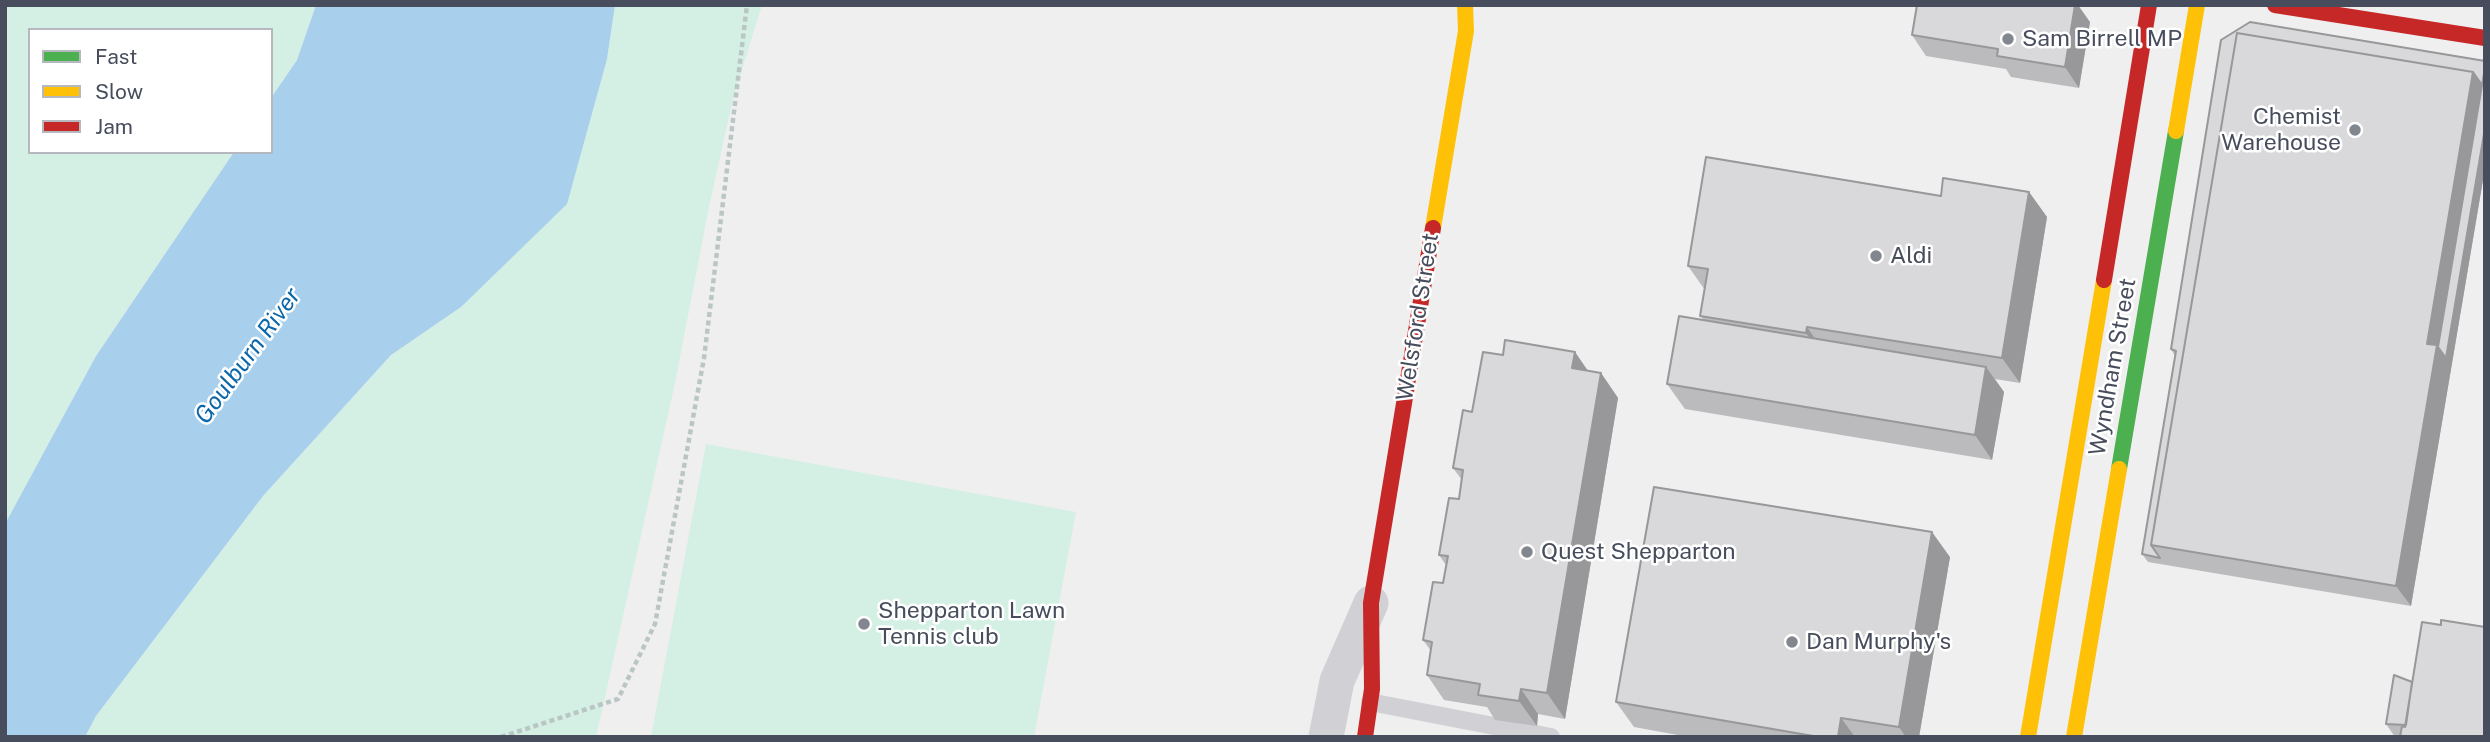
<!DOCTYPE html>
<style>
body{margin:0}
#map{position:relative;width:2490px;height:742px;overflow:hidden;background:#f0efef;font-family:"Public Sans",sans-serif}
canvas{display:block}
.frame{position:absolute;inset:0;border:7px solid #474d5c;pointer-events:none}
.legend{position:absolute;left:28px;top:28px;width:245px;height:126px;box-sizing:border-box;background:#fff;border:2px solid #b5b8be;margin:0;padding:9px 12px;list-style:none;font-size:21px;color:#474d5c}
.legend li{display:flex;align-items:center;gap:14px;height:35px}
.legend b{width:35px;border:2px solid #b5b8be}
</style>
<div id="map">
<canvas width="2490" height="742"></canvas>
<div class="frame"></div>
<ul class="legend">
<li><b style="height:9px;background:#4caf50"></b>Fast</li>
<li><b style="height:9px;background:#ffc107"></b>Slow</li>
<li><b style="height:9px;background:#c62828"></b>Jam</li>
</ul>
</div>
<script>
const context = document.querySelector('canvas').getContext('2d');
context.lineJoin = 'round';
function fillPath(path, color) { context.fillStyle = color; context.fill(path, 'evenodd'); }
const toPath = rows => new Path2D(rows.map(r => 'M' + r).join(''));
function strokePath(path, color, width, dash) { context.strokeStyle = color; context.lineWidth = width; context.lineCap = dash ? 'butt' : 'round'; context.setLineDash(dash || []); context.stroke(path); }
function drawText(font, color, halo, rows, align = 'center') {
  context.font = font + ' "Public Sans",sans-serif'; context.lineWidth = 5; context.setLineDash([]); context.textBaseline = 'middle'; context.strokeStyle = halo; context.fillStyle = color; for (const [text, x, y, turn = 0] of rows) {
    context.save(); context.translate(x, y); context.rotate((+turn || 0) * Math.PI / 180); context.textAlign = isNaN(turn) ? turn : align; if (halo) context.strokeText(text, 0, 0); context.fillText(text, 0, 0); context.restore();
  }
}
fillPath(toPath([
 [5,5,316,5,297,60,271,98,271,30,30,30,30,152,234,152,96,356,5,524],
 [615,5,762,5,733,99,709,207,675,383,596,737,85,737,96,716,263,496,391,355,461,307,607,59],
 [706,444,1076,512,1034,737,651,737]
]), '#d4efe4');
fillPath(toPath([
 [316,5,615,5,607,59,567,204,461,307,391,355,263,496,96,716,85,737,5,737,5,524,96,356,234,152,271,152,271,98,297,60]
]), '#a8d0ed');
strokePath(toPath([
 [501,737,618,699,655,624,704,358,747,5]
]), '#bac6c5', 4.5, [5, 3.5]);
strokePath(toPath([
 [1370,702,1551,737]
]), '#d1d1d5', 18);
strokePath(toPath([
 [1326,737,1337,681,1371,603]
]), '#d1d1d5', 35);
strokePath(toPath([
 [2119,469,2176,131]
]), '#4caf50', 16);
strokePath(toPath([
 [2176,131,2197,5],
 [1433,228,1466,31,1465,5],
 [2028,737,2104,280],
 [2074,737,2119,469]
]), '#ffc107', 16);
strokePath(toPath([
 [2275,5,2485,38],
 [2104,280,2149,5],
 [1365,737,1372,689,1371,603,1433,228]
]), '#c62828', 16);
fillPath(toPath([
 [2090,22,2079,88,2011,77,2006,69,1926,56,1912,35],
 [2485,61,2485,168,2411,606,2148,562,2142,554,2175,356,2171,349],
 [2029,192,2047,217,2020,383,1995,379,2004,392,1992,460,1685,409,1667,384,1704,320,1700,316,1705,290,1688,266,1941,196],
 [1575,352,1588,371,1601,373,1618,398,1565,719,1538,714,1537,726,1495,720,1487,707,1444,700,1427,675,1431,651,1423,640,1443,583,1446,565,1439,555,1459,499,1462,480,1453,468,1472,412],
 [1950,557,1919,737,1689,737,1634,727,1616,702],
 [2441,625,2485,737,2395,737,2386,724,2412,682]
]), '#bbbabc');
fillPath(toPath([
 [2075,5,2078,5,2090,22,2079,88,2065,67],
 [2485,68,2485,168,2411,606,2396,586,2427,344,2473,72],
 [2029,192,2047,217,2020,383,2002,358],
 [1807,327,1824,352,1823,358,1806,333],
 [1575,352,1592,377,1572,368],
 [1986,367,2004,392,1992,460,1975,435],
 [1601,373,1618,398,1565,719,1547,693],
 [1932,532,1950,557,1919,737,1906,737,1899,727],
 [1521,689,1538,714,1537,726,1519,701],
 [1841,718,1855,737,1838,737]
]), '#989799');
const building = toPath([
 [1917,5,2075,5,2065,67,1997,56,1998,49,1912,35,1917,5],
 [2250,22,2485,61,2485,68,2482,85,2473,72,2237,33,2151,545,2160,558,2142,554,2176,351,2171,349,2221,40,2250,22],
 [2237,33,2473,72,2427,344,2437,345,2396,586,2151,545,2237,33],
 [2482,85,2485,85,2485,128,2446,358,2438,347,2482,85],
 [1706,157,1941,196,1943,178,2029,192,2002,358,1807,327,1806,333,1700,316,1708,269,1688,266,1706,157],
 [1679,316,1986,367,1975,435,1667,384,1679,316],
 [1505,340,1575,352,1572,368,1601,373,1547,693,1521,689,1519,701,1478,695,1480,684,1427,675,1432,642,1423,640,1433,582,1443,583,1448,556,1439,555,1449,498,1459,499,1463,470,1453,468,1463,410,1472,412,1483,352,1503,355,1505,340],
 [1654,487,1932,532,1899,727,1841,718,1838,737,1819,737,1616,702,1654,487],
 [2441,620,2485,627,2485,737,2400,737,2402,726,2405,727,2422,622,2441,625,2441,620],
 [2394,675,2412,682,2406,725,2386,724,2394,675]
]);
fillPath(building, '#d9d8db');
strokePath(building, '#989799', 2);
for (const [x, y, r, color] of [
 [2008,39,7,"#82868f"],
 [2355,130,7,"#82868f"],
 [1876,256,7,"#82868f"],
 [1527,552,7,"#82868f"],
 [864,624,7,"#82868f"],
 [1792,642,7,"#82868f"]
]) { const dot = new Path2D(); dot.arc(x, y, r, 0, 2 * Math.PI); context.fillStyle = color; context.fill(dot); strokePath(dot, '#fff', 2.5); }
drawText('23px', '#474d5c', '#fff', [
 ["Sam Birrell MP",2022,39],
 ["Chemist",2341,117,"right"],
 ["Warehouse",2341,143,"right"],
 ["Aldi",1890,256],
 ["Quest Shepparton",1541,552],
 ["Shepparton Lawn",878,611],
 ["Tennis club",878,637],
 ["Dan Murphy's",1806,642]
], 'left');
drawText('23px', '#474d5c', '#fff', [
 ["Welsford Street",1418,317,-81],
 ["Wyndham Street",2113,367,-80]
]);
drawText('italic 24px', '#0c67aa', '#fff', [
 ["Goulburn River",248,356,-54]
]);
</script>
